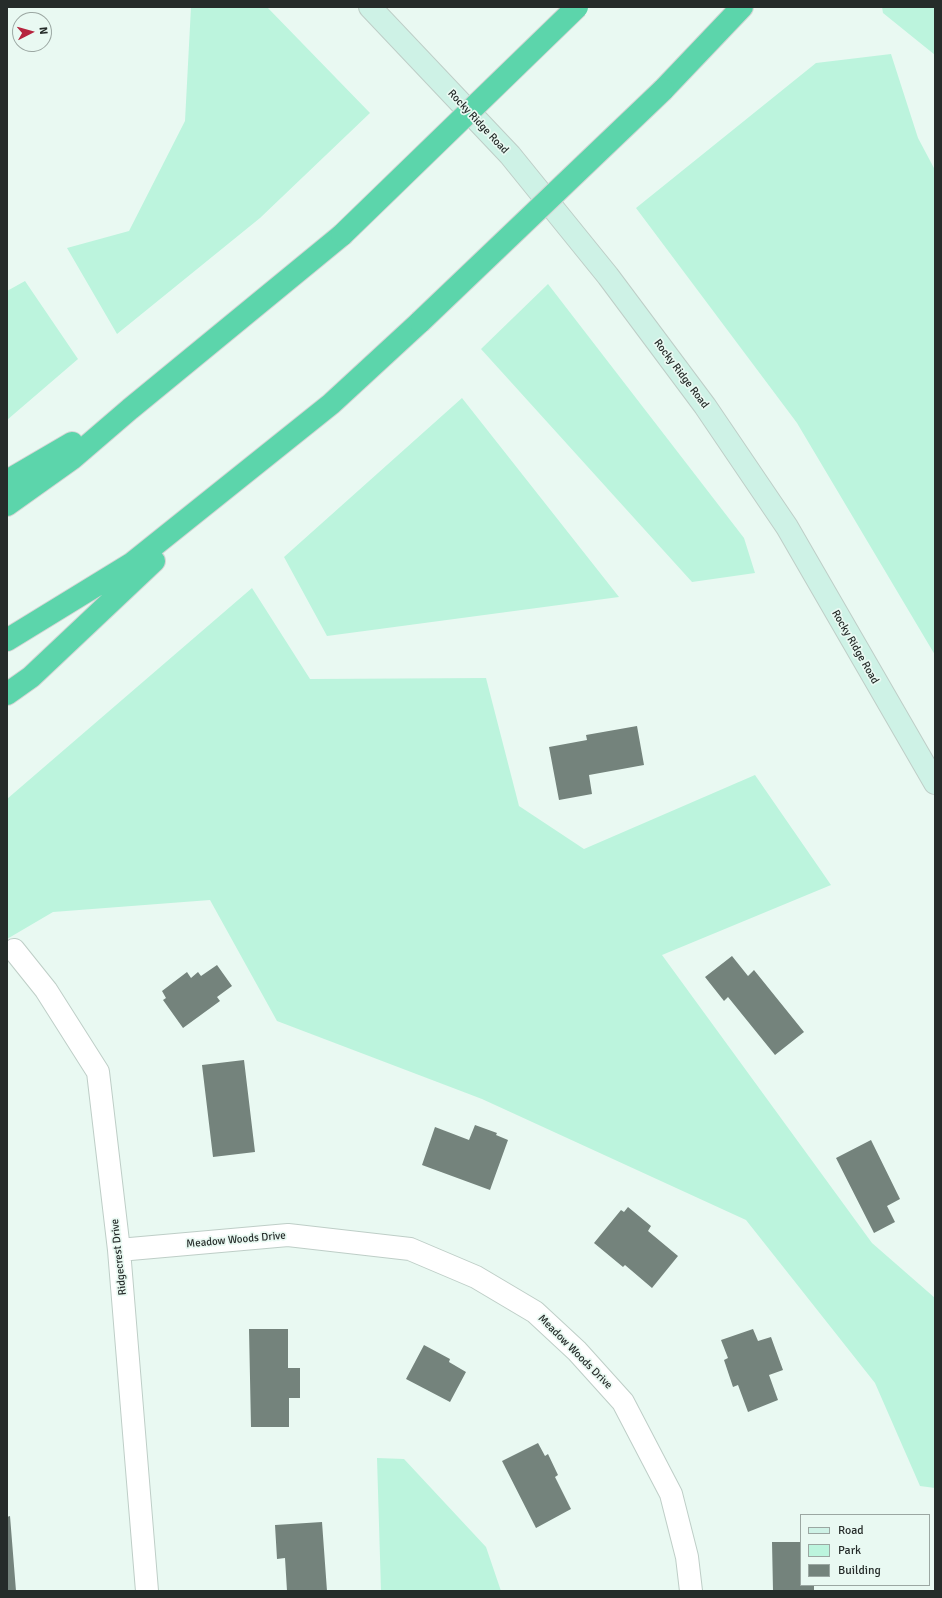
<!DOCTYPE html>
<style>
body{margin:0}
#map{position:relative;width:942px;height:1598px;overflow:hidden;background:#e9f9f2;font-family:Signika,sans-serif}
canvas{display:block}
.frame{position:absolute;inset:0;border:8px solid #262c2a;pointer-events:none}
.legend{position:absolute;left:800px;top:1514px;width:130px;height:72px;box-sizing:border-box;background:#e9f9f2;border:1px solid #9ba7a2;margin:0;padding:5px 7px;list-style:none;font-size:12px;color:#262c2a}
.legend li{display:flex;align-items:center;gap:8px;height:20px}
.legend b{width:20px;border:1px solid #9ba7a2}
.north{position:absolute;left:12px;top:12px;width:40px;height:40px;box-sizing:border-box;background:#e9f9f2;border:1px solid #9ba7a2;border-radius:50%;rotate:84deg;font-size:11px;font-weight:700;line-height:16px;text-align:center;color:#262c2a}
.north::after{content:'';display:block;margin:auto;width:14px;height:18px;background:#b6243e;clip-path:polygon(50% 0,100% 100%,50% 72%,0 100%)}
</style>
<div id="map">
<canvas width="942" height="1598"></canvas>
<div class="frame"></div>
<ul class="legend">
<li><b style="height:5px;background:#cef2e6"></b>Road</li>
<li><b style="height:11px;background:#bcf4dd"></b>Park</li>
<li><b style="height:11px;background:#74837c"></b>Building</li>
</ul>
<div class="north">N</div>
</div>
<script>
const context = document.querySelector('canvas').getContext('2d');
context.lineJoin = 'round';
function fillPath(path, color) { context.fillStyle = color; context.fill(path, 'evenodd'); }
const toPath = rows => new Path2D(rows.map(r => 'M' + r).join(''));
function strokePath(path, color, width, dash) { context.strokeStyle = color; context.lineWidth = width; context.lineCap = dash ? 'butt' : 'round'; context.setLineDash(dash || []); context.stroke(path); }
function drawText(font, color, halo, rows, align = 'center') {
  context.font = font + ' Signika,sans-serif'; context.lineWidth = 3.5; context.setLineDash([]); context.textBaseline = 'middle'; context.strokeStyle = halo; context.fillStyle = color; for (const [text, x, y, turn = 0] of rows) {
    context.save(); context.translate(x, y); context.rotate((+turn || 0) * Math.PI / 180); context.textAlign = isNaN(turn) ? turn : align; if (halo) context.strokeText(text, 0, 0); context.fillText(text, 0, 0); context.restore();
  }
}
fillPath(toPath([
 [191,7,267,7,370,113,260,218,117,334,67,248,129,231,185,121],
 [882,7,935,7,935,55,883,13],
 [891,54,918,138,935,170,935,655,797,423,636,208,816,63],
 [25,281,78,359,7,420,7,291],
 [548,284,744,538,755,573,692,582,481,349],
 [462,398,619,597,327,636,284,557],
 [252,588,310,679,486,678,519,806,584,849,755,775,831,885,662,955,872,1243,935,1298,935,1488,920,1486,875,1383,746,1220,482,1099,277,1021,210,900,53,912,7,939,7,799],
 [377,1458,404,1459,486,1547,501,1591,381,1591]
]), '#bcf4dd');
fillPath(toPath([
 [637,726,644,765,589,775,592,794,559,800,549,747,587,740,586,735],
 [732,956,748,976,754,970,804,1032,775,1055,728,997,724,1001,705,977],
 [217,965,232,986,217,997,220,1001,183,1028,163,1000,166,998,162,991,187,972,191,978,198,972,201,976],
 [244,1060,255,1152,213,1157,202,1065],
 [475,1125,497,1133,496,1135,508,1140,490,1190,422,1165,435,1127,469,1140],
 [871,1140,900,1199,887,1206,895,1222,874,1233,836,1158],
 [628,1207,651,1226,648,1231,678,1256,652,1288,625,1265,623,1267,594,1243,621,1210,624,1212],
 [249,1329,288,1329,288,1368,300,1368,300,1398,289,1398,289,1427,251,1427],
 [753,1329,758,1341,771,1337,783,1370,769,1375,778,1400,748,1412,738,1385,733,1387,724,1360,728,1358,721,1340],
 [424,1345,450,1359,449,1362,466,1372,450,1402,406,1379],
 [538,1443,545,1456,548,1454,558,1475,555,1477,571,1509,536,1528,502,1461],
 [10,1516,16,1591,7,1591,7,1517],
 [322,1522,327,1591,287,1591,285,1558,277,1559,275,1525],
 [772,1542,801,1542,801,1585,814,1585,814,1591,773,1591]
]), '#74837c');
const street = toPath([
 [14,950,46,990,98,1072,119,1250,147,1591],
 [119,1250,288,1235,410,1249,476,1277,535,1312,577,1351,623,1402,671,1494,687,1557,691,1591]
]);
const secondary = toPath([
 [370,7,510,155,608,276,705,406,787,527,935,783]
]);
const highway = toPath([
 [663,90,742,7],
 [7,481,72,443],
 [7,505,73,458,130,409,342,235],
 [7,640,131,564,331,404,420,322],
 [7,694,31,677,154,561]
]);
strokePath(street, '#becec7', 24);
strokePath(secondary, '#becec7', 24);
strokePath(highway, '#d4d5d4', 24);
strokePath(street, '#fff', 22);
strokePath(secondary, '#cef2e6', 22);
strokePath(highway, '#5cd5ab', 22);
const highwayBridge = toPath([
 [342,235,577,7],
 [420,322,663,90]
]);
strokePath(highwayBridge, '#d4d5d4', 24, []);
strokePath(highwayBridge, '#5cd5ab', 22);
drawText('11px', '#262c2a', '#e9f9f2', [
 ["Rocky Ridge Road",478,122,47],
 ["Rocky Ridge Road",681,374,53],
 ["Rocky Ridge Road",855,647,60],
 ["Meadow Woods Drive",236,1240,-5],
 ["Ridgecrest Drive",119,1257,-96],
 ["Meadow Woods Drive",575,1352,45]
]);
</script>
